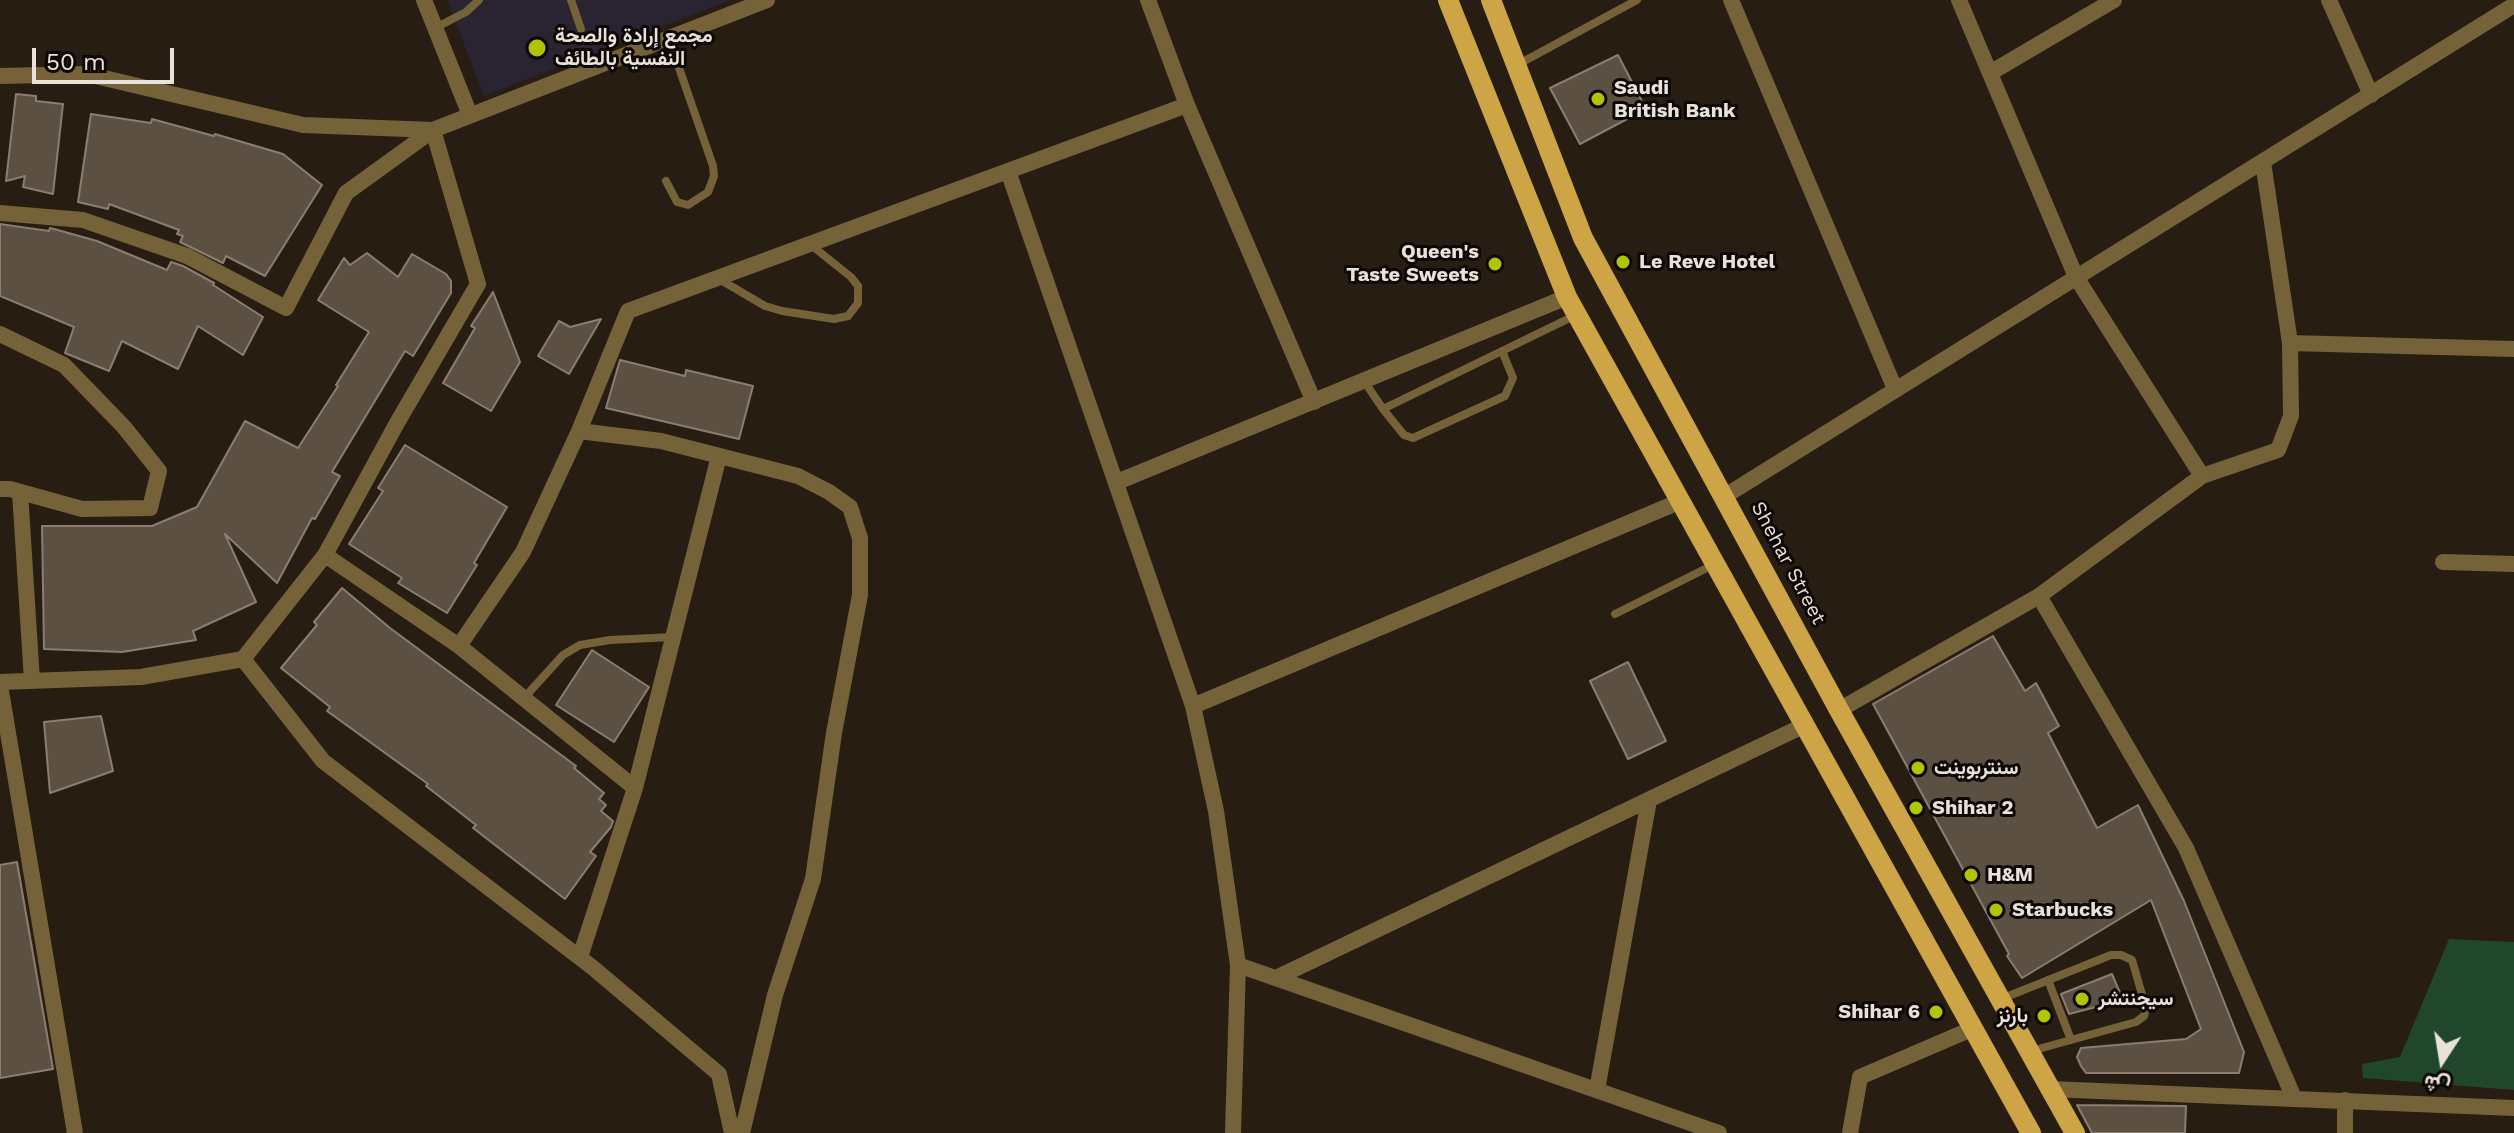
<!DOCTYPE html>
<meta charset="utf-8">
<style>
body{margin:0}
#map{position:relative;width:2514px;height:1133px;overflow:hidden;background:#271d12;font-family:"Work Sans",Vazirmatn,sans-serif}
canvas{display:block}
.north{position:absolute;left:2402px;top:1021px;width:80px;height:80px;-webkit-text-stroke:6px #0d0805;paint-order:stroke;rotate:192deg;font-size:22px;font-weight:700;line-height:32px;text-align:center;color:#e9e2da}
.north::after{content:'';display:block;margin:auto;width:28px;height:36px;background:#e9e2da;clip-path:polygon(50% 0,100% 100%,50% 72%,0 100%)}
.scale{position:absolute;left:32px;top:48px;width:142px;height:36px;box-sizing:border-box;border:4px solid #e9e2da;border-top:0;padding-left:10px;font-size:24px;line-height:28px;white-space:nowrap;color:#e9e2da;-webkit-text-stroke:6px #0d0805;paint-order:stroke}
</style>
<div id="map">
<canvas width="2514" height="1133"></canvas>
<div class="north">ش</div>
<div class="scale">50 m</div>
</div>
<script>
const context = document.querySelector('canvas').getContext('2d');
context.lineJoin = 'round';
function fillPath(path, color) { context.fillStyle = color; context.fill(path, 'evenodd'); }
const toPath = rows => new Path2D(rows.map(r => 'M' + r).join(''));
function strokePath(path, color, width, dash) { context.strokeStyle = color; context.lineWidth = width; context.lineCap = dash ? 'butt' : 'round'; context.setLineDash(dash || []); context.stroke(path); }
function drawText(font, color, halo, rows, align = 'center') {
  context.font = font + ' "Work Sans",Vazirmatn,sans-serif'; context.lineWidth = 6; context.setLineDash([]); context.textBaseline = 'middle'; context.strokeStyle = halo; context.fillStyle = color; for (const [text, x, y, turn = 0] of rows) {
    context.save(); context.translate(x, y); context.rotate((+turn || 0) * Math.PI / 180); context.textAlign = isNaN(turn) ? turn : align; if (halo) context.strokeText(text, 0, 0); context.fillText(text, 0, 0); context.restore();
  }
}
fillPath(toPath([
 [447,0,731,0,484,96]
]), '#2a2332');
fillPath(toPath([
 [2449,939,2514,942,2514,1090,2363,1078,2362,1064,2400,1057]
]), '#20472b');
const building = toPath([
 [1618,55,1646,109,1580,144,1550,88,1618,55],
 [16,94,36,96,36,101,63,104,53,194,23,187,25,176,6,181,16,94],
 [91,114,151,123,152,119,214,136,215,134,283,154,322,185,265,276,226,256,223,263,180,242,183,236,177,234,179,230,109,204,108,209,78,202,91,114],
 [0,224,49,231,50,228,54,229,97,241,167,270,171,262,183,266,214,283,213,285,263,317,243,355,198,326,178,369,122,341,109,371,65,353,74,327,0,296,0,224],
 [367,253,398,277,412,254,446,274,451,281,451,293,413,356,405,351,332,472,340,476,315,519,312,518,277,583,225,534,256,602,193,631,196,640,122,652,44,649,42,526,152,526,197,507,245,421,298,448,338,386,336,385,369,332,318,300,344,258,350,265,367,253],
 [493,292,520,362,491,411,443,383,475,328,471,326,493,292],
 [601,319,569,374,538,356,559,321,570,327,601,319],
 [620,360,685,376,686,370,753,386,739,439,606,408,620,360],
 [405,445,507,507,474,563,477,565,447,613,398,583,402,578,349,544,383,491,378,488,405,445],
 [342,588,390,628,576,766,574,768,604,793,599,799,606,805,601,811,613,821,611,827,590,852,596,856,565,899,473,828,476,825,426,786,428,784,327,711,330,707,281,668,317,625,314,622,342,588],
 [1993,636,2025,691,2036,683,2059,726,2048,733,2097,828,2138,805,2184,901,2244,1052,2239,1073,2086,1073,2081,1066,2077,1057,2081,1048,2186,1039,2201,1029,2151,900,2022,978,2007,956,2009,954,1873,704,1993,636],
 [592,650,649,687,614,742,556,705,592,650],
 [1628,662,1666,741,1628,759,1590,681,1628,662],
 [101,716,113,771,50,793,44,722,101,716],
 [17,862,53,1069,0,1078,0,865,17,862],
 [2112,974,2123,1000,2069,1014,2061,994,2112,974],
 [2077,1105,2186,1106,2185,1133,2092,1133,2077,1105]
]);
fillPath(building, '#5c5043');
strokePath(building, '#8b7e70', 2);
strokePath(toPath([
 [571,0,581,29],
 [435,28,466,12,479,0],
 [1517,65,1637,0],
 [666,181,677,202,688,205,708,192,714,176,713,166,669,39],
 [719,279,765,306,782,311,834,319,848,316,858,303,858,286,851,277,811,245],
 [1364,381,1383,409,1576,315],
 [1383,409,1404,435,1413,438,1505,396,1513,378,1502,351],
 [1615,614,1715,564],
 [524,698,563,655,580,645,610,640,673,637],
 [2048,980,2071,1040],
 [2001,999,2111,955,2121,955,2132,960,2146,1008,2144,1016,2136,1022,2031,1051]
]), '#756238', 8);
strokePath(toPath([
 [424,0,470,115],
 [1148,0,1187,105,1314,402],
 [1731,0,1895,389],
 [1959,0,2076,277,2202,476,2278,450,2291,416,2290,343,2263,162],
 [2329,0,2371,95],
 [1990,73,2114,0],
 [0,76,87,74,303,125,433,130,767,0],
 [1008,171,1193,706,1216,811,1238,965,1719,1133],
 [0,213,83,220,187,256,286,308,346,193,433,130,478,284,397,423,325,555,243,659],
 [0,334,64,365,124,427,159,471,150,508,82,509,10,489,0,489],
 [2290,343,2514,349],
 [579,431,661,441,798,476,829,492,850,507,860,538,860,595,834,733,813,879,775,995,742,1133],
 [1117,482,1567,297],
 [20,492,32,681],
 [1725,496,2514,5],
 [325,555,459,646,635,788,580,957],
 [2443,562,2514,564],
 [2039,596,2186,848,2294,1098],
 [459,646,523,552,579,431,628,311,1187,105],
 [0,682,141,677,243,659,323,761,592,967,719,1074,732,1133],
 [0,685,75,1133],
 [1193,706,1681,501],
 [1839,710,2039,596,2202,476],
 [635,788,719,456],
 [1278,977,1805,725],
 [2050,1089,2514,1108],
 [1597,1090,1649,800],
 [1233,1133,1238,965],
 [1850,1133,1860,1077,1974,1028],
 [2345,1133,2345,1100]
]), '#756238', 16);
strokePath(toPath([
 [1448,0,1567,297,2031,1133],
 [1491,0,1583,238,1839,710,2075,1133]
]), '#cda546', 20);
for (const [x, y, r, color] of [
 [537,48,10,"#b0c501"],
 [1598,99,8,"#b0c501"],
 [1623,262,8,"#b0c501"],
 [1495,264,8,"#b0c501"],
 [1918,768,8,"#b0c501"],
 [1916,808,8,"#b0c501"],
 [1971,875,8,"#b0c501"],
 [1996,910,8,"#b0c501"],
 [2082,999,8,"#b0c501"],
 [1936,1012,8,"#b0c501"],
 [2044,1016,8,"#b0c501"]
]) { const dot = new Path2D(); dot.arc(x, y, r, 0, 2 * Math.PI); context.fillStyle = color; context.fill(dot); strokePath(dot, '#0d0805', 3); }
drawText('bold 20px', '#e9e2da', '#0d0805', [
 ["مجمع إرادة والصحة",555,36],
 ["النفسية بالطائف",555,59],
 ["Saudi",1614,88],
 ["British Bank",1614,111],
 ["Queen's",1479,252,"right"],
 ["Taste Sweets",1479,275,"right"],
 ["Le Reve Hotel",1639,262],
 ["سنتربوينت",1934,768],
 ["Shihar 2",1932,808],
 ["H&M",1987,875],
 ["Starbucks",2012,910],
 ["سيجنتشر",2098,999],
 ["Shihar 6",1920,1012,"right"],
 ["بارنز",2028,1016,"right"]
], 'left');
drawText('20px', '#e9e2da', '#0d0805', [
 ["Shehar Street",1788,563,62]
]);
</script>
